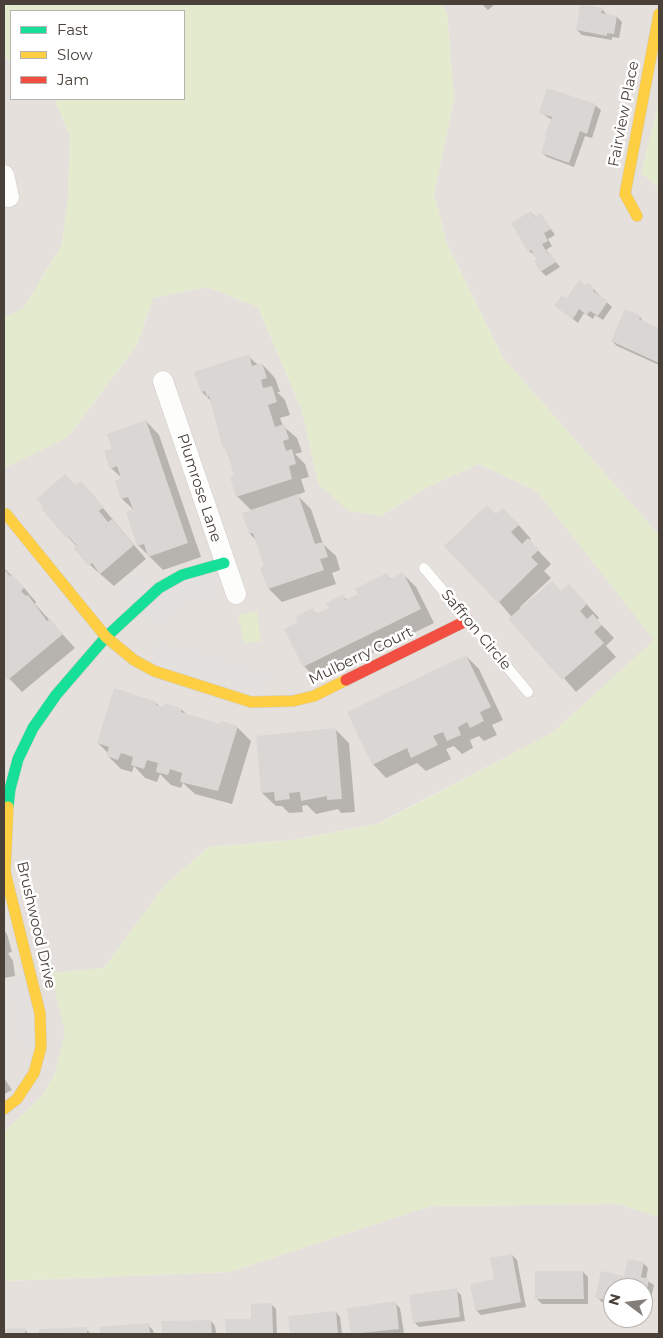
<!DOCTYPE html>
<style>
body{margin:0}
#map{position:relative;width:663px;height:1338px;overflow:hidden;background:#f2efec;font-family:Montserrat,sans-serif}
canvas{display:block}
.frame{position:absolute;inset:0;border:5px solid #484039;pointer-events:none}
.legend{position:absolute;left:10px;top:10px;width:175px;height:90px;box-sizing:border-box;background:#fff;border:1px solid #b6b3b0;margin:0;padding:6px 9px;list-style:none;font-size:15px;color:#484039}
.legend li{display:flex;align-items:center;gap:10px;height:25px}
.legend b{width:25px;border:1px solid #b6b3b0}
.north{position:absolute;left:603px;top:1278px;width:50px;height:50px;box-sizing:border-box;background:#fff;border:1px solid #b6b3b0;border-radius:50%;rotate:285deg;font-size:14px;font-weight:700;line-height:20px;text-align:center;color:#484039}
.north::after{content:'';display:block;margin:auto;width:18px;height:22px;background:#847d78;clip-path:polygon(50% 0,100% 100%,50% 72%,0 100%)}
</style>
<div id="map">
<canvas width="663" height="1338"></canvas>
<div class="frame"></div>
<ul class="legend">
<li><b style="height:6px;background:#16e098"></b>Fast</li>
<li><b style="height:6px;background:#ffcf43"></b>Slow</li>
<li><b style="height:6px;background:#f24e42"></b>Jam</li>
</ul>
<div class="north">N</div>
</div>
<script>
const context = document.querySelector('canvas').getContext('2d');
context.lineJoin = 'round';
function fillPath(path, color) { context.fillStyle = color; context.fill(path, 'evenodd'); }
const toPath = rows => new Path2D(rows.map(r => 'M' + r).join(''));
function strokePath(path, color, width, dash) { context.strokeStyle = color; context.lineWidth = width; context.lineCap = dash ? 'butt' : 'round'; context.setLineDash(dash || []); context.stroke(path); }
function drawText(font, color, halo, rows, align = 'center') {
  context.font = font + ' Montserrat,sans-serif'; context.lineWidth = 5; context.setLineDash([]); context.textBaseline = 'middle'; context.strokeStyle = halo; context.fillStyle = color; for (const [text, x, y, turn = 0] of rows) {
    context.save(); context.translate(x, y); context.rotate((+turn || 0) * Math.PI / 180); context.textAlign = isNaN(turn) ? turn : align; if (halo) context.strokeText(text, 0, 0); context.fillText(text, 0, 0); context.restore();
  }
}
fillPath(toPath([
 [441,4,659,4,659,102,641,173,659,187,659,535,503,358,447,244,434,194,454,99,447,12],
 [4,55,11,63,11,99,54,99,70,135,68,198,62,245,23,309,4,317],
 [207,287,258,307,301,408,319,485,381,516,425,488,479,464,537,491,655,640,552,733,377,824,292,840,209,847,165,885,104,968,52,973,65,1033,55,1074,42,1096,4,1132,4,468,68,437,137,345,153,298],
 [618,1204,659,1217,659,1334,4,1334,4,1281,229,1272,431,1206],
 [613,1288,643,1288,643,1318,613,1318]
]), '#e5e0db');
fillPath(toPath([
 [4,4,441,4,447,12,454,99,434,194,447,244,503,358,659,535,659,1217,618,1204,431,1206,229,1272,4,1281,4,1132,42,1096,55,1074,65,1033,51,973,104,968,165,885,209,847,293,840,378,824,552,733,654,640,537,491,479,464,425,488,381,516,349,511,319,485,301,408,258,307,207,287,153,298,137,345,68,437,4,468,4,317,23,309,62,245,68,198,70,135,54,99,184,99,184,11,11,11,11,63,4,55],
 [659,102,659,187,641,173],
 [257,611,261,641,244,643,238,615]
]), '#e4eace');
fillPath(toPath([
 [207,558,219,586,217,599,195,602,174,613,157,631,113,591,137,568,150,582],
 [156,637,271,672,265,713,145,677],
 [39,964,52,1053,14,1044,16,1024,5,981]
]), '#e4e0dd');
fillPath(toPath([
 [482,4,495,4,488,10],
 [602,9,607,15,617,17,622,22,619,38,612,37,612,40,582,35,577,30],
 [548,90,596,106,601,110,592,138,585,136,574,167,547,157,542,153,552,120,540,112],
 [531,212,537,218,541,215,555,235,548,239,552,246,546,250,560,267,546,276,541,271,535,255,529,251],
 [593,289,612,307,603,320,595,315,593,319,584,313,578,323,556,306],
 [640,317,644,323,659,329,659,365,617,346,612,341],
 [248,356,258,365,262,364,275,378,280,392,277,392,285,400,290,415,280,418,283,426,297,438,302,452,295,454,305,464,309,477,301,479,305,492,297,495,311,509,323,544,336,556,340,570,332,573,336,584,282,602,269,589,266,567,257,541,250,534,252,511,237,496,236,476,219,430,212,402,202,392],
 [146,421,159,435,201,557,163,570,138,545,134,510,122,499,123,479,111,468,113,449],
 [81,482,146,559,114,586,90,565,77,547,43,508],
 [496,516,516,522,531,539,529,541,551,564,544,571,551,578,520,607,521,609,562,593,582,599,599,618,597,620,614,638,606,646,616,657,576,692,499,602],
 [4,568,25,589,36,602,35,604,75,648,22,692,4,673,4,662,7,660,4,656],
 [403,574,416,587,434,623,317,680,304,666,300,623,313,610,318,615,330,608,342,596,347,600,359,595,387,575,392,580],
 [466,656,479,669,503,720,492,725,497,735,484,741,479,736,470,740,473,748,462,754,454,746,446,749,451,759,426,771,417,763,386,778,373,764],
 [156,703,160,707,182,710,187,715,221,726,222,723,238,728,251,741,232,804,195,794,183,783,181,788,171,785,160,774,157,782,145,778,134,766,132,772,121,769,107,755,108,753,98,743],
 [336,730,349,743,355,812,341,813,338,809,316,814,307,805,302,806,303,812,289,813,282,806,276,806,262,793],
 [4,930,7,934,12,952,8,953,13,961,15,976,4,978],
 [4,1078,12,1090,4,1094],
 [512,1255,517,1260,526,1307,481,1315,476,1310],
 [643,1263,648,1268,646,1280,654,1285,648,1312,643,1311,643,1288,613,1288,613,1305,602,1302,597,1297],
 [583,1272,588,1277,588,1304,542,1304,537,1299],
 [456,1290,461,1295,465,1321,419,1327,414,1322],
 [395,1303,400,1308,404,1333,352,1334,349,1309],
 [271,1304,276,1309,277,1334,227,1334,226,1321,253,1320],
 [336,1312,340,1317,342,1334,291,1334,289,1317],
 [211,1321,215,1326,216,1334,163,1334,163,1323],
 [148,1325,153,1330,154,1334,102,1334,101,1328],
 [24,1329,29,1334,4,1334,4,1330],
 [86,1329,91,1334,40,1334,40,1330]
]), '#0003');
fillPath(toPath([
 [580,4,603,8,601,13,617,16,614,34,607,33,607,36,576,30],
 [547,88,596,104,587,134,580,131,569,163,541,153,546,137,544,136,552,117,539,113],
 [531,211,535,217,541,213,551,229,544,233,548,241,542,244,548,254,550,252,556,262,540,272,534,261,537,259,531,250,528,252,511,223],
 [579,280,586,285,588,283,594,288,593,291,608,301,598,316,590,311,587,315,579,309,573,319,554,306,562,295,567,298],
 [625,309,641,316,639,319,659,328,659,363,611,341],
 [249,354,252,366,262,363,267,378,261,380,263,388,272,386,277,402,268,405,275,427,284,424,289,439,283,441,286,451,292,449,296,464,289,466,292,479,236,497,230,477,234,475,226,448,223,449,209,396,207,397,205,391,201,392,194,372],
 [146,420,188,543,148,557,144,544,137,546,126,512,133,509,128,497,121,499,115,481,121,478,117,466,110,469,104,451,112,449,107,434],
 [65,474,76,485,81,481,104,507,99,511,108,522,112,519,134,545,100,574,92,563,89,566,82,558,73,548,77,546,68,536,66,538,41,508,43,506,37,499],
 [298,494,315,544,323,542,328,557,320,559,324,570,268,589,260,568,264,566,253,533,249,534,242,513],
 [487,505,496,514,503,508,519,525,511,532,522,544,528,538,539,550,531,557,538,564,498,603,444,546],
 [4,569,10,576,12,574,24,588,21,591,26,596,28,595,47,621,50,619,63,634,8,680,4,675,4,661,6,659,4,656],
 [403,572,421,609,303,667,284,629,298,622,295,617,313,608,316,614,329,608,326,603,343,594,345,600,358,594,355,589,387,573,390,579],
 [552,581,561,591,569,584,587,604,580,611,587,619,593,614,602,625,594,632,604,643,562,680,508,619],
 [466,655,491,707,480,712,484,721,470,728,467,722,458,727,461,735,447,741,443,732,433,736,438,745,411,758,407,748,372,765,347,712],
 [114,688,157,702,156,705,163,707,165,703,182,709,181,712,220,724,221,721,238,726,218,791,180,782,182,773,170,769,168,775,156,772,158,763,147,760,144,769,131,765,133,757,121,753,118,760,106,756,109,747,97,743],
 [336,728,342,799,327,800,327,796,301,801,300,792,289,793,290,799,275,801,274,792,261,793,256,736],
 [512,1254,521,1302,475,1311,470,1284,494,1279,490,1258],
 [628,1259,644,1262,641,1277,649,1279,644,1305,643,1288,613,1288,613,1301,595,1298,601,1271,624,1276],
 [535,1271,583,1271,584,1299,535,1299],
 [457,1288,460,1317,413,1323,409,1295],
 [396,1301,399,1329,351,1334,347,1308],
 [272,1303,273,1334,226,1334,225,1319,251,1319,251,1304],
 [336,1311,338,1334,290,1334,288,1316],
 [211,1320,212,1334,162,1334,161,1321],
 [149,1323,150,1334,100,1334,100,1327],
 [87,1327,87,1334,39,1334,39,1329],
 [25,1328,25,1334,4,1334,4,1329]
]), '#dad6d3');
const lane = toPath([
 [424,568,528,692]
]);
const street = toPath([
 [4,175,9,197],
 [163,381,236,594]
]);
const fast = toPath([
 [8,807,10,789,18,759,33,728,56,695,106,637,159,588,182,575,224,563]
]);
const slow = toPath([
 [637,216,625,194,659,14],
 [6,514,106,637,134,660,154,671,251,702,293,701,314,696,346,680],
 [4,1109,17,1099,34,1073,41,1047,40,1013,5,872,8,807]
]);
const jam = toPath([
 [346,680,468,620]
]);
strokePath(lane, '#cfcbc8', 11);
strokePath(street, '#cfcbc8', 21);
strokePath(fast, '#d0cbc4', 12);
strokePath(slow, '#d0cbc4', 12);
strokePath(jam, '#d0cbc4', 12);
strokePath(lane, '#fdfdfc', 10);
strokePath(street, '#fdfdfc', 20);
strokePath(fast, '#16e098', 11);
strokePath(slow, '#ffcf43', 11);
strokePath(jam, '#f24e42', 11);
drawText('15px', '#484039', '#fff', [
 ["Fairview Place",624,114,-79],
 ["Plumrose Lane",199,488,72],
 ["Saffron Circle",476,630,50],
 ["Mulberry Court",361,656,-26],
 ["Brushwood Drive",36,925,77]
]);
</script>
